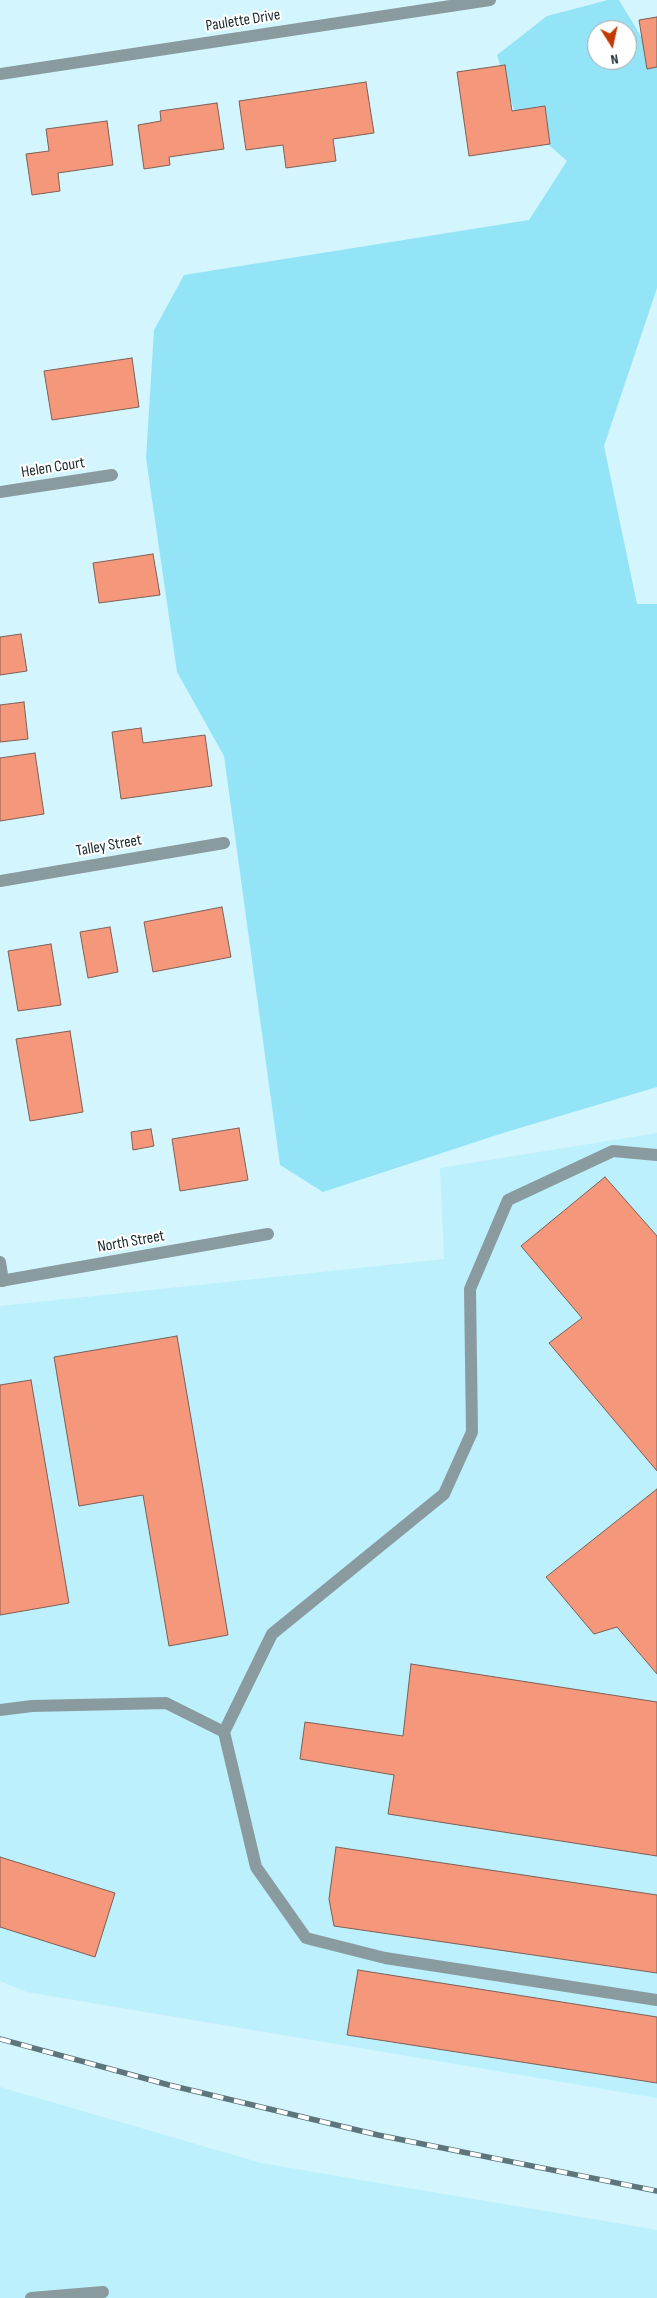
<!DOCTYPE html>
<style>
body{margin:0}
#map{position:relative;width:657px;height:2298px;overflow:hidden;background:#d3f5fe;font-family:"Sofia Sans Condensed",sans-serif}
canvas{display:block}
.north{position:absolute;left:587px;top:20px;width:50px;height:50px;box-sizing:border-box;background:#fff;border:1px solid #a3a9ab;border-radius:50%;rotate:170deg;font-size:14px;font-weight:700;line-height:20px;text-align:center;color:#18292d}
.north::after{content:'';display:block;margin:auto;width:18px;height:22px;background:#c13a00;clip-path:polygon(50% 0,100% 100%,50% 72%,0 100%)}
</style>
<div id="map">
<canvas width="657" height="2298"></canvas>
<div class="north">N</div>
</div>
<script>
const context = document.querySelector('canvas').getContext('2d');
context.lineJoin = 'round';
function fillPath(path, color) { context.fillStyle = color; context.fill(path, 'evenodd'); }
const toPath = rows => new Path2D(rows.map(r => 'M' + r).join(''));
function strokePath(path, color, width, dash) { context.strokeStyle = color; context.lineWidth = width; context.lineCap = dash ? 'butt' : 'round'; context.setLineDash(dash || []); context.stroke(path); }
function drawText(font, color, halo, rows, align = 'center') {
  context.font = font + ' "Sofia Sans Condensed",sans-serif'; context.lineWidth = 4; context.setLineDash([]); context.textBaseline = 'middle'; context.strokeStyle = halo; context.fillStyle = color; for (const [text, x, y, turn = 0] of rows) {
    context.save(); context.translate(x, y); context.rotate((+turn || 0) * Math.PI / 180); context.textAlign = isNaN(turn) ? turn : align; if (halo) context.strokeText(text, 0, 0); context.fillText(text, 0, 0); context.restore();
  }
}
fillPath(toPath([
 [657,1133,657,2098,27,1992,0,1981,0,1306,444,1259,440,1168],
 [0,2087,261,2163,657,2230,657,2298,0,2298]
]), '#bbf0fc');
fillPath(toPath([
 [608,0,619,0,657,63,657,288,604,446,637,604,657,604,657,1087,503,1133,323,1192,280,1165,224,756,177,672,146,458,154,330,184,275,529,220,567,161,516,116,497,55,547,16],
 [597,30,627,30,627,60,597,60]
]), '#94e4f7');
const building = toPath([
 [657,17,657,67,647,69,639,20,657,17],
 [505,65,512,111,545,106,550,144,469,156,457,72,505,65],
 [366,82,374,133,333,139,336,161,286,168,283,145,246,150,239,101,366,82],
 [217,103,224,149,169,157,170,165,144,169,138,125,161,121,160,111,217,103],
 [107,121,113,165,58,173,60,191,32,195,26,154,49,151,46,129,107,121],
 [132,358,139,407,52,420,44,371,132,358],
 [153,554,160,595,99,603,93,563,153,554],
 [21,634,27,671,0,675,0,637,21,634],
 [24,702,28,739,0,742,0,705,24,702],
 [141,728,143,743,205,735,212,786,121,799,112,732,141,728],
 [35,753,44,814,0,821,0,758,35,753],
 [222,907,231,957,153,972,144,922,222,907],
 [110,927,118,972,88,978,80,932,110,927],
 [51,944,61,1005,18,1011,8,951,51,944],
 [70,1031,83,1112,30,1121,16,1039,70,1031],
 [239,1128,248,1180,180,1191,172,1139,239,1128],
 [151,1129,154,1146,133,1150,131,1132,151,1129],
 [605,1177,657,1236,657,1471,549,1343,582,1318,521,1246,605,1177],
 [177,1336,228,1635,169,1646,143,1495,79,1506,54,1357,177,1336],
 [31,1380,69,1603,0,1615,0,1385,31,1380],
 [657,1489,657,1674,617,1627,594,1634,546,1577,657,1489],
 [411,1664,657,1702,657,1856,388,1814,394,1775,300,1759,305,1722,403,1736,411,1664],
 [336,1847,657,1895,657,1973,334,1926,329,1899,336,1847],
 [0,1857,115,1893,95,1957,0,1927,0,1857],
 [358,1970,657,2017,657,2083,347,2035,358,1970]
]);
fillPath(building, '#f4977b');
strokePath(building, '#805f55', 1);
strokePath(toPath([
 [657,1155,613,1151,508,1200,470,1289,472,1432,444,1494,272,1634,224,1732,256,1867,306,1938,385,1958,657,2000],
 [0,1710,32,1706,166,1703,224,1732],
 [31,2298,103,2292]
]), '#8a9ba0', 12);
strokePath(toPath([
 [0,74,490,0],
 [0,492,112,475],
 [0,881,224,843],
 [0,1262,3,1281],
 [0,1281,268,1234]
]), '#8a9ba0', 12);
const rail = toPath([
 [0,2039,169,2085,378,2135,657,2191]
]);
strokePath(rail, '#5d757b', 5.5);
strokePath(rail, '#fff', 4, [11]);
drawText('16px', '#18292d', '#fff', [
 ["Paulette Drive",243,21,-9],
 ["Helen Court",53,468,-9],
 ["Talley Street",109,846,-10],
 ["North Street",131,1242,-10]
]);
</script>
